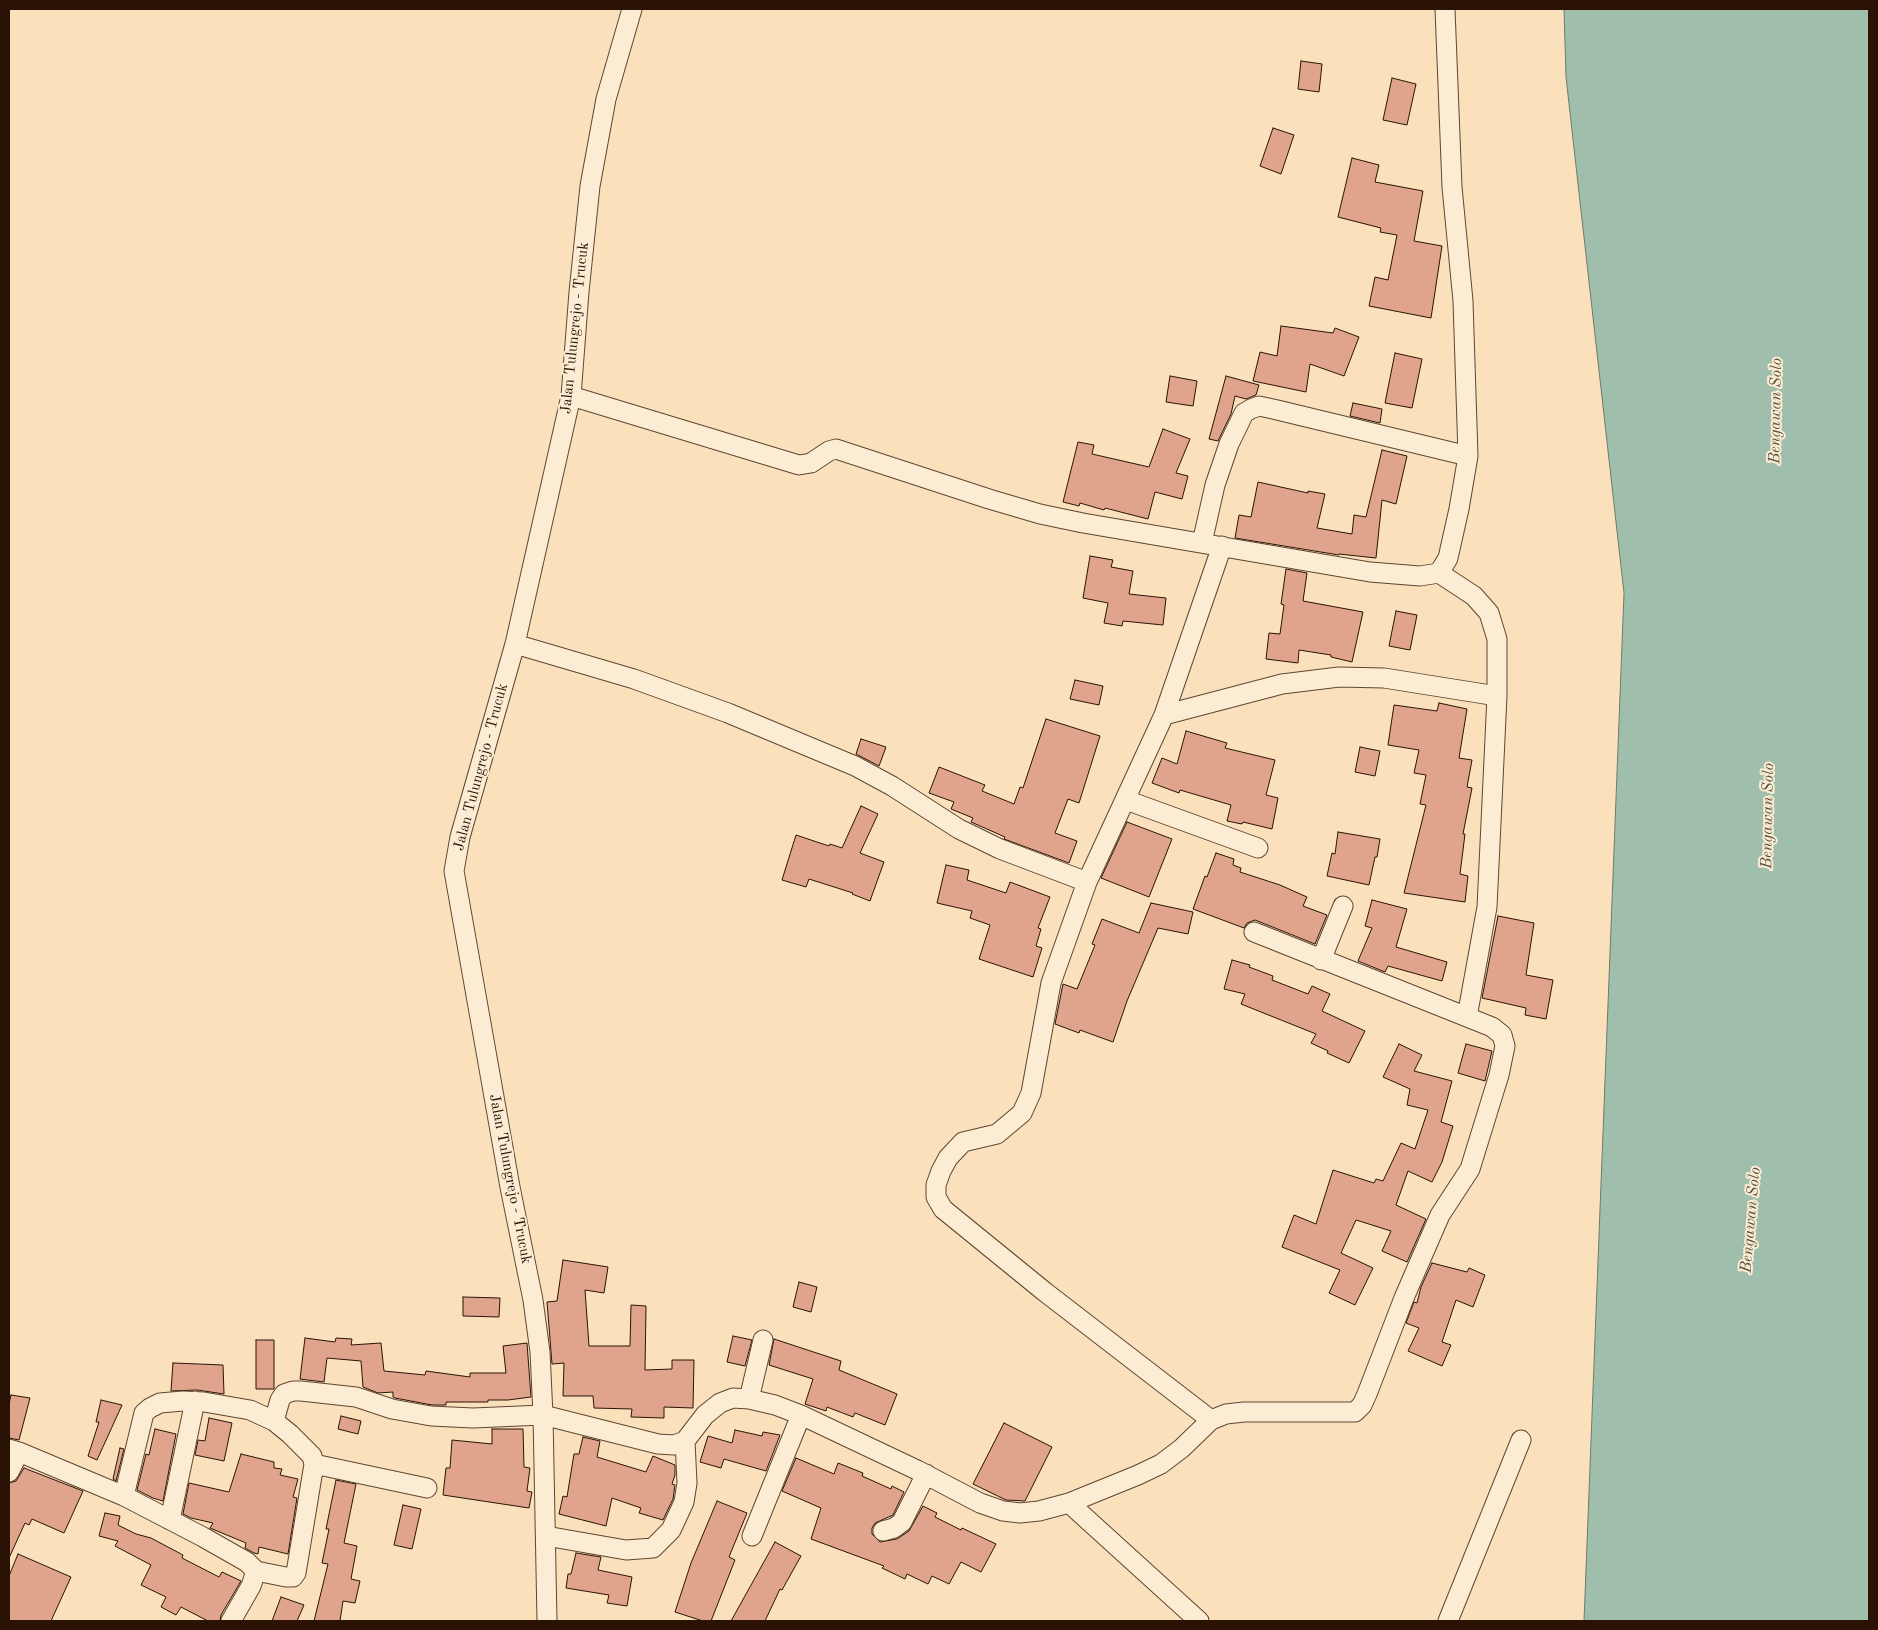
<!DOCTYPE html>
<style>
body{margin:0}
#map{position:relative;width:1878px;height:1630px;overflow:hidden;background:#fae1bc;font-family:"Old Standard TT",serif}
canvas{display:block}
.frame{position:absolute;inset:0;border:10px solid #2a1304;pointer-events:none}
</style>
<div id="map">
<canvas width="1878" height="1630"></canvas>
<div class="frame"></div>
</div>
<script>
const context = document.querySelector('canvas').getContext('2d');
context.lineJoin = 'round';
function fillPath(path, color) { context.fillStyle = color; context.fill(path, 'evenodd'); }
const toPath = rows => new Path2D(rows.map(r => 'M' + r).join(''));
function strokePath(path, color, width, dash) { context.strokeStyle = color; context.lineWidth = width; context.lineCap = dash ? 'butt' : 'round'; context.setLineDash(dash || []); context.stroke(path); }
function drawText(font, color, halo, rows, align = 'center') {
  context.font = font + ' "Old Standard TT",serif'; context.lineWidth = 4; context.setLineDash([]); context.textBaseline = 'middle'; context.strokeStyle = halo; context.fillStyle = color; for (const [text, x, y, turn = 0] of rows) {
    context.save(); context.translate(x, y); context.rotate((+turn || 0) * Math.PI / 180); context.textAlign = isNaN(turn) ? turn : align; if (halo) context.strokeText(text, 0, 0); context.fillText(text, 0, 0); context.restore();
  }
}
const water = toPath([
 [1564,9,1869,9,1869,1621,1584,1621,1624,593,1566,77,1564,9]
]);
fillPath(water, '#9fbeac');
strokePath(water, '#707a69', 1);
const building = toPath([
 [1301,61,1322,64,1319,92,1298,89,1301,61],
 [1392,78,1416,84,1407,125,1383,120,1392,78],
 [1273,128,1294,135,1281,174,1260,166,1273,128],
 [1352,158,1379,165,1375,182,1423,191,1414,241,1442,246,1431,318,1369,306,1375,277,1388,280,1397,235,1380,232,1381,228,1338,217,1352,158],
 [1281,326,1333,333,1335,328,1359,337,1344,376,1310,364,1306,392,1253,381,1260,352,1277,356,1281,326],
 [1395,353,1422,359,1412,408,1385,403,1395,353],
 [1170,376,1197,381,1193,406,1166,402,1170,376],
 [1226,376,1259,385,1256,395,1246,399,1235,396,1231,414,1218,441,1209,439,1226,376],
 [1353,403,1382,409,1380,423,1350,416,1353,403],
 [1163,429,1190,439,1176,473,1188,476,1182,499,1155,492,1148,519,1105,508,1104,510,1080,503,1079,506,1063,502,1078,442,1094,445,1092,454,1149,467,1163,429],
 [1382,450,1407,456,1396,504,1382,500,1376,558,1339,554,1339,555,1235,538,1239,515,1251,517,1258,482,1308,493,1308,491,1325,494,1317,528,1352,534,1354,515,1366,517,1382,450],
 [1090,556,1113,560,1111,567,1133,571,1129,594,1166,598,1163,625,1123,621,1122,626,1104,623,1108,603,1083,598,1090,556],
 [1286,569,1307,573,1303,601,1363,612,1352,662,1331,657,1331,655,1299,650,1298,663,1266,659,1269,633,1280,634,1284,605,1281,604,1286,569],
 [1396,611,1417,615,1410,650,1389,646,1396,611],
 [1075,680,1103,686,1099,705,1070,699,1075,680],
 [1439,703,1467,709,1459,758,1472,760,1467,787,1472,788,1463,834,1465,834,1460,874,1468,876,1465,902,1404,893,1426,805,1420,804,1426,775,1414,773,1419,750,1388,745,1394,705,1437,711,1439,703],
 [1046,719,1100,736,1079,803,1068,799,1055,833,1077,841,1069,863,1004,839,1005,837,971,822,973,818,951,809,954,802,929,793,939,767,985,785,982,791,1014,804,1020,787,1023,788,1046,719],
 [1186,731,1227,743,1225,748,1275,760,1266,795,1278,798,1272,829,1243,822,1242,824,1227,821,1231,805,1180,790,1179,793,1152,783,1162,758,1177,764,1186,731],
 [861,739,886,747,879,766,856,754,861,739],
 [1360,747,1380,751,1375,776,1355,772,1360,747],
 [861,806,878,814,860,853,884,862,870,901,852,894,853,893,809,879,806,887,782,880,796,835,829,846,830,844,842,848,861,806],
 [1127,822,1172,839,1149,897,1101,878,1127,822],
 [1338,832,1380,839,1377,857,1375,857,1369,885,1327,876,1332,853,1335,854,1338,832],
 [1216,853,1234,859,1233,865,1241,868,1240,872,1280,885,1307,897,1303,906,1327,915,1315,944,1255,920,1247,923,1244,928,1193,909,1205,876,1207,877,1216,853],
 [946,865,969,870,967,880,1006,893,1010,882,1050,897,1038,928,1041,929,1036,946,1042,948,1033,977,979,959,990,925,970,918,972,911,937,903,946,865],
 [1372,900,1407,909,1396,947,1447,962,1442,981,1388,966,1385,972,1358,961,1372,928,1365,926,1372,900],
 [1151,903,1193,912,1188,934,1158,928,1127,1001,1113,1042,1080,1030,1079,1033,1055,1024,1063,984,1077,989,1095,945,1092,944,1102,919,1139,933,1151,903],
 [1498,916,1534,923,1526,975,1553,980,1546,1019,1525,1015,1526,1008,1482,998,1498,916],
 [1232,960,1250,965,1249,967,1273,976,1272,980,1308,994,1312,986,1330,994,1322,1011,1365,1031,1349,1063,1327,1053,1328,1051,1311,1043,1316,1034,1241,1004,1245,994,1224,989,1232,960],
 [1399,1044,1422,1055,1414,1071,1452,1081,1441,1122,1453,1126,1442,1162,1432,1182,1408,1171,1396,1205,1426,1219,1407,1262,1382,1251,1391,1231,1356,1220,1341,1253,1373,1268,1355,1305,1329,1293,1340,1270,1282,1247,1294,1215,1316,1224,1333,1170,1374,1183,1376,1179,1383,1181,1401,1143,1415,1149,1428,1110,1407,1105,1410,1089,1383,1077,1399,1044],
 [1466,1044,1492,1051,1485,1081,1458,1073,1466,1044],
 [563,1260,608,1267,604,1293,585,1290,589,1346,630,1346,631,1305,646,1306,645,1370,672,1369,672,1360,694,1360,693,1408,664,1407,664,1418,631,1417,632,1409,594,1408,593,1396,563,1396,564,1363,552,1364,547,1302,557,1301,563,1260],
 [1432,1263,1467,1272,1469,1268,1485,1275,1473,1307,1456,1300,1442,1342,1451,1345,1442,1366,1408,1351,1419,1328,1406,1323,1414,1302,1417,1303,1421,1287,1432,1263],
 [799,1282,817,1287,811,1312,793,1307,799,1282],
 [463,1297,500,1298,499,1317,463,1316,463,1297],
 [733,1336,752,1340,745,1366,727,1362,733,1336],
 [305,1338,335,1342,336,1338,352,1339,351,1345,381,1343,384,1371,425,1375,426,1371,470,1377,470,1373,506,1373,503,1346,527,1343,531,1397,508,1400,488,1400,488,1402,446,1402,446,1405,432,1405,395,1398,393,1397,393,1392,378,1393,363,1387,361,1361,327,1358,324,1382,300,1379,305,1338],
 [774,1339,841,1361,839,1370,897,1394,885,1425,855,1413,853,1417,827,1407,826,1411,805,1404,813,1379,769,1365,774,1339],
 [256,1340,274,1340,274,1389,256,1389,256,1340],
 [173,1363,223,1365,224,1394,197,1390,171,1391,173,1363],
 [11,1395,30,1398,19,1440,9,1438,9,1404,11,1395],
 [101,1400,122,1405,97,1460,88,1456,99,1422,96,1422,101,1400],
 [341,1416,361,1421,358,1434,338,1429,341,1416],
 [209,1418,232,1423,224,1461,195,1455,198,1440,205,1441,209,1418],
 [1004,1423,1052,1447,1025,1501,1006,1500,973,1484,1004,1423],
 [155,1429,176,1434,163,1501,153,1498,137,1490,146,1454,149,1455,155,1429],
 [492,1429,523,1429,524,1467,530,1468,527,1491,532,1492,529,1508,443,1495,446,1468,450,1468,452,1440,492,1444,492,1429],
 [735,1430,762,1436,763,1432,780,1435,766,1471,724,1459,721,1468,700,1462,708,1436,732,1443,735,1430],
 [583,1437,600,1441,597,1457,646,1472,653,1456,675,1465,675,1475,672,1484,675,1485,673,1499,663,1520,639,1513,641,1508,612,1498,606,1526,559,1514,563,1496,567,1497,574,1454,579,1454,583,1437],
 [120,1448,124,1449,116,1481,113,1479,120,1448],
 [241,1454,274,1462,274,1468,282,1469,280,1475,298,1479,293,1497,297,1498,288,1554,259,1547,258,1554,254,1553,245,1548,246,1543,210,1528,213,1523,191,1518,183,1514,189,1483,229,1492,241,1454],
 [796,1458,834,1474,838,1463,863,1473,862,1476,891,1489,892,1486,904,1492,893,1515,875,1523,872,1528,872,1534,880,1542,897,1539,909,1531,923,1506,937,1513,935,1517,961,1530,962,1528,996,1544,981,1572,961,1562,949,1584,932,1576,928,1584,907,1574,905,1579,882,1568,884,1566,811,1539,821,1508,782,1491,796,1458],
 [24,1468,83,1491,64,1533,32,1519,29,1525,25,1523,9,1558,9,1483,16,1481,24,1468],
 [336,1480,356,1484,344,1543,357,1546,351,1579,360,1581,355,1603,343,1601,340,1621,314,1621,328,1564,322,1563,329,1529,326,1529,336,1480],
 [717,1501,747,1513,729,1557,735,1560,711,1621,703,1621,675,1612,691,1563,717,1501],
 [403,1505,421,1509,412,1549,394,1545,403,1505],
 [105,1513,120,1516,118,1525,136,1534,151,1538,183,1555,182,1558,219,1577,222,1572,241,1581,221,1615,220,1621,208,1621,181,1607,176,1615,161,1607,166,1597,141,1585,151,1565,115,1546,118,1541,99,1536,105,1513],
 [775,1542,801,1556,782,1590,780,1589,765,1621,731,1621,775,1542],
 [576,1553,601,1557,598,1570,632,1577,627,1606,607,1603,609,1595,566,1588,568,1574,571,1574,576,1553],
 [18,1554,71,1577,51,1621,9,1621,9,1576,18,1554],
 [281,1597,304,1605,297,1621,272,1621,281,1597]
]);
fillPath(building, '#dfa48b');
strokePath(building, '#2a1304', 1);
const minor = toPath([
 [571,396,799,465,811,463,829,451,836,449,989,499,1040,514,1083,523,1370,572,1420,576,1439,573,1448,558,1459,509,1468,456,1463,301,1452,187,1445,9],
 [1202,543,1215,485,1229,444,1244,413,1251,409,1259,406,1273,409,1468,456],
 [515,644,634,679,728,713,855,766,892,786,959,829,1000,849,1087,882],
 [1164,715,1282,684,1339,677,1384,678,1497,696],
 [1126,800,1258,848],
 [1254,932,1467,1017],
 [1321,960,1343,906],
 [749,1399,763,1340],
 [1211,1420,1045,1292,943,1209,936,1197,936,1185,941,1171,948,1158,963,1142,997,1134,1022,1113,1031,1093,1051,983,1087,882,1164,715,1222,546],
 [274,1421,280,1400,284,1394,293,1391,301,1391,356,1397,392,1409,431,1416,473,1418,543,1415,658,1444,674,1445,685,1441,705,1415,720,1403,733,1398,749,1399,775,1405,801,1415,917,1470,980,1503,1003,1511,1020,1513,1039,1511,1069,1503,1138,1475,1161,1464,1182,1448,1211,1420,1226,1414,1244,1412,1355,1412,1362,1405,1367,1394,1404,1298,1440,1215,1470,1169,1499,1075,1505,1046,1502,1035,1492,1027,1467,1017,1487,907,1497,696,1497,639,1489,613,1474,596,1439,573],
 [9,1449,19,1452,9,1472],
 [19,1452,124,1496,203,1537,247,1562,256,1571,251,1586,231,1621],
 [124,1496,144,1413,150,1408,160,1403,183,1401,204,1402,250,1410,274,1421,290,1434,312,1456,314,1464],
 [1069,1503,1199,1621],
 [170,1520,195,1401],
 [883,1531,894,1528,902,1522,926,1474],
 [546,1536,626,1550,653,1548,671,1530,684,1502,687,1483,685,1441],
 [752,1536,801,1415],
 [256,1571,286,1577,293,1577,296,1573,314,1464,427,1488],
 [547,1621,543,1415,540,1352,533,1300,510,1187,454,871,460,837,515,644,571,396,579,292,590,186,606,99,632,9],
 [1448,1621,1521,1440]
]);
strokePath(minor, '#5e4632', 21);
strokePath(minor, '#fcecd3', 19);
drawText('15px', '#2a1304', '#fcecd3', [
 ["Jalan Tulungrejo - Trucuk",575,328,-84],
 ["Jalan Tulungrejo - Trucuk",481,767,-75],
 ["Jalan Tulungrejo - Trucuk",510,1179,79]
]);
drawText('italic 16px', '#534f3f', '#fcecd3', [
 ["Bengawan Solo",1776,411,-89],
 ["Bengawan Solo",1768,816,-89],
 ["Bengawan Solo",1751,1220,-85]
]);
</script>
